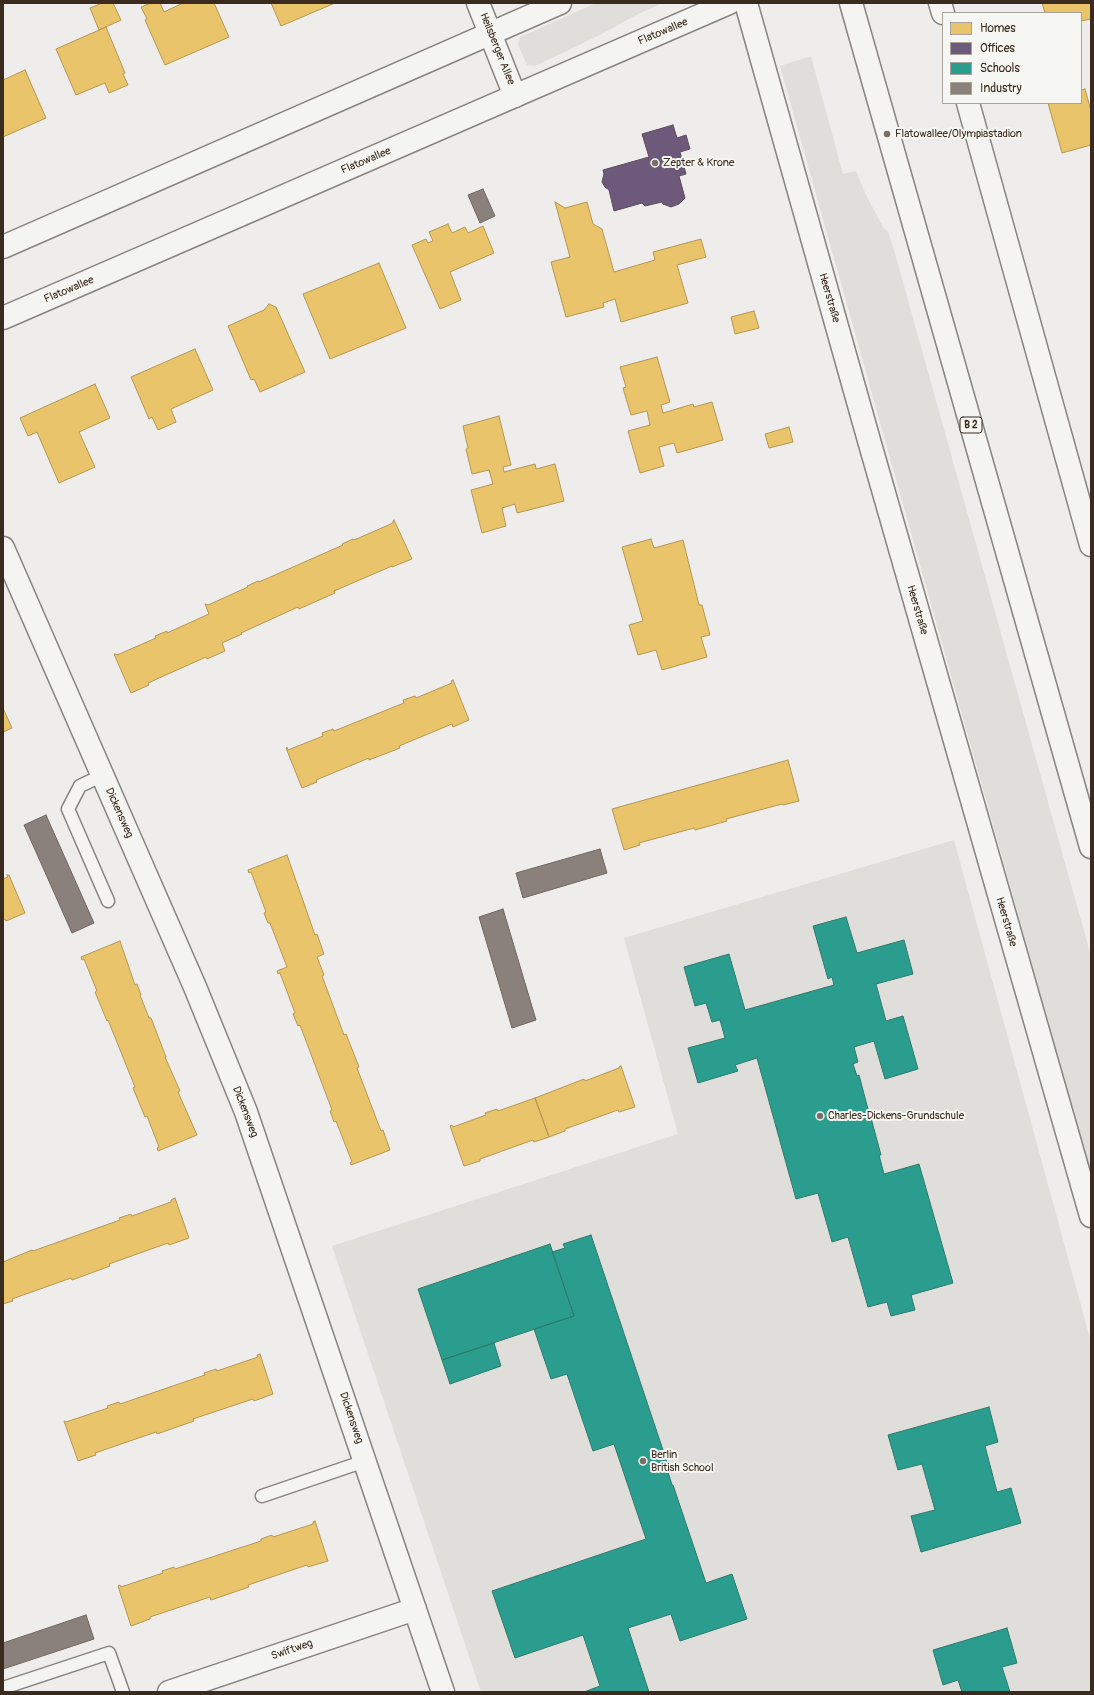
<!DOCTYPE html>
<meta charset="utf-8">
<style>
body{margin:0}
#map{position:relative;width:1094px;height:1695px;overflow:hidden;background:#eeedeb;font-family:Pangolin,sans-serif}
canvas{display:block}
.frame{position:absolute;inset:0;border:4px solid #3b2a1e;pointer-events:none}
.legend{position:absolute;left:942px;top:12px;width:140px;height:92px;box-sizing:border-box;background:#f6f6f2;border:1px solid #aba49d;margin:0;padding:5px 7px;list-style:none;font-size:12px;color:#3b2a1e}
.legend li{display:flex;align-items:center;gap:8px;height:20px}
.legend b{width:20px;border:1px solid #aba49d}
</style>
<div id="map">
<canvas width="1094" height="1695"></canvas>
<div class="frame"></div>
<ul class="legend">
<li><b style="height:11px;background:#e9c46a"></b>Homes</li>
<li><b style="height:11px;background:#6d597a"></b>Offices</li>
<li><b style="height:11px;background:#2a9d8f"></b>Schools</li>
<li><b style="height:11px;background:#8a817c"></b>Industry</li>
</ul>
</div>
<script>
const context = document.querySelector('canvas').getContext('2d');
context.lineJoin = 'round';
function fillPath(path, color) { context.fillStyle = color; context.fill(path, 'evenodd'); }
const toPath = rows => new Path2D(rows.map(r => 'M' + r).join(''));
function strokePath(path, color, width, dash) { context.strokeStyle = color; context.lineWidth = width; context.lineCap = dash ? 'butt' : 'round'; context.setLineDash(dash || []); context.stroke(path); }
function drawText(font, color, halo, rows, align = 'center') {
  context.font = font + ' Pangolin,sans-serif'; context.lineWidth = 4; context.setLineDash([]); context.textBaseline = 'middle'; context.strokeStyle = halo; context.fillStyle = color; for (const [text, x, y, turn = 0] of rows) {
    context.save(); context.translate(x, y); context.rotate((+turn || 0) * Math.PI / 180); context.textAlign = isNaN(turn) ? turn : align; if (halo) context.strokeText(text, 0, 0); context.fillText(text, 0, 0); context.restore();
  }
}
fillPath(toPath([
 [596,3,663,3,638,14,600,35,535,66,527,65,518,45,520,37],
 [811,56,843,174,856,171,866,195,883,227,888,232,894,250,1091,956,1091,1174,780,66],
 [954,840,1091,1342,1091,1692,481,1692,332,1246,678,1134,624,938]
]), '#e0deda');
const homes = toPath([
 [102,3,113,3,121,20,99,30,90,8,102,3],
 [151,3,160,3,164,12,183,3,214,3,229,37,165,65,145,20,147,19,141,7,151,3],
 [271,3,335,3,281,26,271,3],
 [1042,3,1091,3,1091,19,1081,21,1081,13,1045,13,1042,3],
 [106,27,125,73,123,74,128,85,109,93,105,83,76,95,56,49,106,27],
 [25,70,46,118,3,137,3,80,25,70],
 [1085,89,1091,111,1091,145,1062,153,1048,103,1081,103,1081,90,1085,89],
 [555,202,565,208,587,202,593,224,602,229,614,272,655,260,653,252,701,239,706,257,677,265,688,303,621,322,615,299,603,303,604,307,566,317,551,262,570,257,555,202],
 [448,224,452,233,465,227,468,233,483,226,494,253,450,272,461,300,440,309,412,245,426,239,428,243,433,241,429,232,448,224],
 [379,263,406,328,330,359,303,294,379,263],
 [269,304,276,307,305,372,260,392,254,379,251,380,228,326,264,310,269,304],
 [754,311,759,328,735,334,731,317,754,311],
 [195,349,213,390,171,409,176,422,158,430,152,417,149,419,131,377,195,349],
 [657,357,670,402,661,405,663,413,693,404,694,407,712,402,723,440,677,453,674,443,659,447,664,466,640,473,628,431,650,425,647,411,631,415,623,388,626,387,620,367,657,357],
 [95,384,110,418,79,432,95,467,59,483,37,432,28,436,20,418,95,384],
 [499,416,511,465,503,467,504,472,535,464,536,469,555,464,564,501,517,513,515,504,502,508,506,526,482,533,471,490,493,484,489,470,472,474,466,449,468,448,463,426,499,416],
 [789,427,793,442,769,448,765,434,789,427],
 [394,520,412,559,392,567,392,566,334,591,335,593,299,609,298,607,241,633,242,634,222,643,225,651,207,659,206,657,148,683,149,685,131,693,114,654,116,654,117,655,156,638,155,636,167,631,167,633,209,614,205,604,206,604,208,605,248,587,247,586,258,581,259,582,343,545,342,544,353,539,354,540,393,523,393,521,394,520],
 [651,539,654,548,683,540,699,605,702,605,710,635,701,637,707,657,662,670,656,650,638,655,629,625,643,621,622,547,651,539],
 [453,680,469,720,453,727,452,724,399,746,400,748,369,760,369,758,316,780,317,782,302,788,286,748,287,747,288,750,323,736,322,733,333,729,334,731,404,703,403,700,415,696,416,698,452,683,451,681,453,680],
 [3,708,12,728,3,732,3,708],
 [788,760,799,801,783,805,782,804,726,819,727,821,695,830,694,828,639,843,640,845,624,850,612,809,788,760],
 [287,855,315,935,317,934,324,954,317,957,324,975,322,976,344,1035,346,1034,359,1067,357,1068,381,1131,383,1130,390,1150,351,1165,350,1163,352,1162,336,1121,334,1122,330,1111,332,1110,300,1025,298,1026,293,1014,295,1013,280,973,278,974,277,971,287,967,270,923,268,923,264,913,266,912,251,872,249,873,248,870,287,855],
 [7,875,9,875,25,913,6,921,5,919,3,920,3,879,8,877,7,875],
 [120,941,135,985,137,984,141,995,140,995,149,1018,151,1018,166,1057,165,1057,180,1091,178,1092,197,1135,158,1151,157,1148,159,1147,147,1116,145,1117,133,1088,135,1087,108,1020,107,1021,95,992,97,991,84,959,82,960,81,957,120,941],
 [621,1066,635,1107,619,1112,618,1110,565,1129,565,1131,549,1137,535,1098,584,1079,585,1081,619,1068,619,1067,621,1066],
 [535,1098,549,1137,534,1142,533,1140,480,1159,480,1161,464,1166,450,1126,452,1125,453,1127,486,1115,485,1113,497,1109,498,1111,535,1098],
 [175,1198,189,1238,169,1245,168,1243,109,1264,110,1266,72,1280,71,1278,12,1299,13,1301,3,1304,3,1262,32,1250,33,1251,120,1220,119,1218,131,1214,132,1216,171,1202,171,1200,175,1198],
 [260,1354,273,1394,254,1401,253,1399,193,1419,194,1421,157,1434,156,1432,95,1453,96,1455,78,1461,64,1421,66,1422,108,1408,107,1406,119,1402,120,1404,205,1375,204,1373,216,1369,217,1371,258,1357,257,1355,260,1354],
 [315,1521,328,1561,308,1567,307,1565,248,1585,249,1587,211,1600,210,1597,150,1617,150,1619,131,1626,118,1586,120,1585,121,1587,163,1573,162,1571,174,1567,175,1569,261,1541,261,1539,272,1535,273,1537,313,1524,313,1522,315,1521]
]);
fillPath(homes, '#e9c46a');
strokePath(homes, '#b59653', 1);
const offices = toPath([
 [673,125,677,138,686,135,690,149,680,152,686,174,679,176,685,198,679,204,671,207,663,204,662,202,645,206,642,203,614,211,609,190,605,187,602,182,604,174,603,170,649,157,642,134,673,125]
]);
fillPath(offices, '#6d597a');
strokePath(offices, '#5e4b5e', 1);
const schools = toPath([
 [846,917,857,953,904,940,913,974,876,984,886,1021,903,1016,918,1069,885,1079,874,1041,854,1047,858,1062,853,1064,857,1076,859,1075,869,1113,866,1114,868,1119,871,1118,881,1155,879,1155,884,1174,919,1164,953,1283,911,1295,915,1310,891,1316,887,1302,868,1307,848,1237,832,1242,818,1193,796,1199,757,1058,735,1065,738,1071,698,1083,688,1048,725,1038,720,1020,712,1022,706,1003,695,1006,684,967,729,954,745,1010,834,985,832,977,828,979,813,926,846,917],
 [591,1235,670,1471,668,1472,672,1485,673,1485,706,1583,732,1574,747,1619,680,1641,671,1614,628,1628,649,1692,584,1692,600,1686,583,1635,515,1658,492,1591,646,1539,614,1444,593,1451,567,1374,551,1379,534,1329,574,1316,552,1252,565,1248,563,1244,591,1235],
 [550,1244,574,1316,442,1360,418,1289,550,1244],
 [494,1343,501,1366,450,1384,442,1360,494,1343],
 [989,1407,998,1442,985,1446,997,1492,1011,1488,1021,1523,921,1552,911,1516,935,1510,922,1464,898,1470,888,1435,989,1407],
 [1007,1628,1017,1663,1002,1667,1010,1692,962,1692,958,1680,943,1685,933,1650,1007,1628]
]);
fillPath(schools, '#2a9d8f');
strokePath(schools, '#2f7a6d', 1);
const industry = toPath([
 [483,189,495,216,480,223,468,195,483,189],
 [46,815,94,923,72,933,24,825,46,815],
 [600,849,607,873,523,898,516,873,600,849],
 [503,909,536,1020,512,1028,479,917,503,909],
 [86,1615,94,1639,3,1669,3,1643,86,1615]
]);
fillPath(industry, '#8a817c');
strokePath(industry, '#726760', 1);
const lane = toPath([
 [103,775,80,786,68,809,108,901],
 [262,1496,365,1461],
 [3,1688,109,1653,123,1692]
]);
const street = toPath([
 [478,3,515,96],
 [746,3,870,444,1091,1216],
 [940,3,943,13],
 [968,103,1091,545],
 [3,548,195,987,246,1112,443,1692],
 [169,1692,415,1609]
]);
const secondary = toPath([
 [3,247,560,3],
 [3,318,729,3]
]);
const primary = toPath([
 [851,3,1091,847]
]);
strokePath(lane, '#87837f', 15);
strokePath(street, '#87837f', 25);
strokePath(secondary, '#87837f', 25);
strokePath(primary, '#87837f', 25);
strokePath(lane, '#f4f4f2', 12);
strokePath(street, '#f4f4f2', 22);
strokePath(secondary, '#f4f4f2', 22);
strokePath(primary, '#f4f4f2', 22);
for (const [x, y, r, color] of [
 [887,134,4,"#7a6e66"],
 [655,163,4,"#7a6e66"],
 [820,1116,4,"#7a6e66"],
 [643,1461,4,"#7a6e66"]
]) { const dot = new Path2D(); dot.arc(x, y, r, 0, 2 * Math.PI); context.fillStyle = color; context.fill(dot); strokePath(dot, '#f6f6f2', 1.5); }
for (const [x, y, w] of [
 [971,425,22]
]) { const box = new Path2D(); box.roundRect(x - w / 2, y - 8, w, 16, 3); context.fillStyle = '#f6f6f2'; context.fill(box); strokePath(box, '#3b2a1e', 1); }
drawText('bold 10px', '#3b2a1e', null, [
 ["B 2",971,425]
]);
drawText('11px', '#3b2a1e', '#f6f6f2', [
 ["Flatowallee",663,32,-23],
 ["Heilsberger Allee",497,49,68],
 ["Flatowallee",366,161,-23],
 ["Flatowallee",69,290,-23],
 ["Heerstraße",829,298,74],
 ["Heerstraße",917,610,74],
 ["Dickensweg",119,813,66],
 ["Heerstraße",1006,922,74],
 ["Dickensweg",245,1112,69],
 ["Dickensweg",351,1418,71],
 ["Swiftweg",292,1650,-19]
]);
drawText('11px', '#3b2a1e', '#f6f6f2', [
 ["Flatowallee/Olympiastadion",895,134],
 ["Zepter & Krone",663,163],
 ["Charles-Dickens-Grundschule",828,1116],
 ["Berlin",651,1455],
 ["British School",651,1468]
], 'left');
</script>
